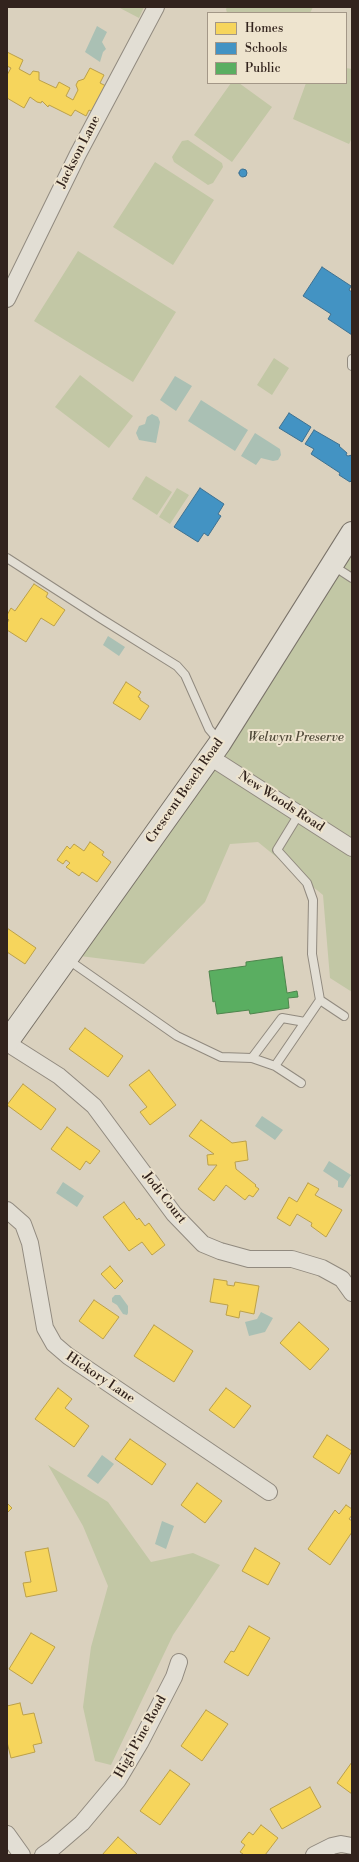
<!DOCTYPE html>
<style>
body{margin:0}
#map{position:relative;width:359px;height:1862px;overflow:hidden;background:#dad1be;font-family:"Libre Bodoni",serif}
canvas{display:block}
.frame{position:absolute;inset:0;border:8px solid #32231d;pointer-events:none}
.legend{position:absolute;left:207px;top:12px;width:140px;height:72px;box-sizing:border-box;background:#eee4ce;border:1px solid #a39787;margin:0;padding:5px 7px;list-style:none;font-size:12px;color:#32231d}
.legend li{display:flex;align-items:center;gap:8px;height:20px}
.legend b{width:20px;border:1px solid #a39787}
</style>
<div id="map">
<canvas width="359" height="1862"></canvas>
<div class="frame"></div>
<ul class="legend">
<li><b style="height:11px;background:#f6d55c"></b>Homes</li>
<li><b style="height:11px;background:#4393c3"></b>Schools</li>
<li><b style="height:11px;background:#5aae61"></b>Public</li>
</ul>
</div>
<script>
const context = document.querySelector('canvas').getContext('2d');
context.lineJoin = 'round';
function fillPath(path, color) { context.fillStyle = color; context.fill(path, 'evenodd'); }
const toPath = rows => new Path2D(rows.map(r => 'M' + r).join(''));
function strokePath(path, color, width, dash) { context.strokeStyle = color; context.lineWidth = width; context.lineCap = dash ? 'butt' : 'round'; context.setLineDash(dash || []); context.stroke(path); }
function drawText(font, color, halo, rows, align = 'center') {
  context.font = font + ' "Libre Bodoni",serif'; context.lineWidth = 4; context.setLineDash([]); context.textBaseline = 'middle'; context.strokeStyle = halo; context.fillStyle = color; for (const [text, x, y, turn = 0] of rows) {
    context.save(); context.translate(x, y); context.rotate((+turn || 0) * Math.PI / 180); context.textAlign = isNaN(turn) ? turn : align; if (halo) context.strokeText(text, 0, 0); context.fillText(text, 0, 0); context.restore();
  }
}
fillPath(toPath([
 [118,7,144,7,139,18],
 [227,7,313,7,310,13,227,13,226,9],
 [346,68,352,69,352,138,349,144,293,119,306,83,346,83],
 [231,83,239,83,272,107,232,162,194,135],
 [188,140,222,163,223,167,213,183,208,185,174,162,172,157,182,141],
 [155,162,214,200,173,265,113,227],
 [78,251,176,312,133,382,34,321],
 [274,358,289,368,272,395,257,385],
 [80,375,133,416,109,448,55,407],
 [146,476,172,492,157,515,132,499],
 [177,488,189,495,170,524,159,517],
 [352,543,352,839,220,755],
 [213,766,352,857,352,992,330,978,323,895,258,842,230,844,205,902,144,964,80,956],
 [48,1465,108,1502,151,1562,193,1553,220,1565,173,1635,111,1765,95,1761,83,1707,91,1647,108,1586,83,1526]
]), '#c2c7a5');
fillPath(toPath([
 [97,26,107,32,102,42,106,49,103,52,100,62,85,52],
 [175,376,192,386,176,411,160,400],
 [201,400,248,430,235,451,188,421],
 [152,414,158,417,160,422,156,443,139,440,136,433,139,426,145,424,147,417],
 [255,433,280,449,281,455,278,460,273,461,261,458,256,465,241,456],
 [108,636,125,647,119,656,103,645],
 [262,1116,283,1130,275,1140,255,1126],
 [329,1161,351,1175,343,1188,338,1187,338,1181,323,1171],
 [63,1182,84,1196,77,1207,56,1193],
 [115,1295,120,1295,128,1306,128,1313,127,1315,123,1314,117,1305,112,1302,112,1298],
 [261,1312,273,1318,265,1332,249,1336,245,1322,257,1319],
 [102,1455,114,1464,98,1484,87,1476],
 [162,1521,174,1526,166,1549,155,1544]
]), '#aac0b4');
const homes = toPath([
 [7,52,23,60,19,69,30,75,33,71,39,72,39,80,56,88,59,82,70,88,66,96,73,100,78,90,76,85,78,81,84,79,90,68,104,75,100,83,108,87,95,113,89,110,86,116,75,110,71,116,49,105,48,107,42,101,41,103,37,102,30,97,24,108,7,98,7,75,11,68,7,66,7,52],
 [34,584,48,593,46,597,65,610,54,626,41,618,26,642,7,630,7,623,9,620,7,618,7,615,11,608,15,611,34,584],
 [126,682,141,692,138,697,140,698,140,700,149,706,140,720,113,703,126,682],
 [90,842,104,852,102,855,111,862,97,882,82,872,79,876,66,867,70,863,66,860,63,864,57,860,67,846,70,849,74,844,84,851,90,842],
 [7,928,36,948,25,964,7,952,7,928],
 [85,1028,123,1056,108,1077,69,1049,85,1028],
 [149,1070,176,1105,150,1125,140,1112,147,1107,129,1085,149,1070],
 [23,1084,56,1109,41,1130,7,1105,23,1084],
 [201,1120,232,1143,246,1141,248,1160,235,1162,236,1169,256,1185,255,1186,259,1189,253,1197,249,1195,245,1200,226,1185,214,1201,198,1189,217,1165,208,1165,207,1155,214,1154,189,1136,201,1120],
 [67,1127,100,1151,90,1164,86,1161,80,1170,51,1149,67,1127],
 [308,1183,319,1189,315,1195,342,1210,326,1237,311,1226,312,1223,297,1214,290,1226,277,1218,289,1197,297,1202,308,1183],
 [124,1202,137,1220,139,1218,145,1226,149,1223,165,1245,152,1255,142,1242,129,1251,103,1217,124,1202],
 [110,1266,123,1281,115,1289,101,1274,110,1266],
 [214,1279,227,1281,227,1285,234,1286,235,1282,259,1286,254,1314,240,1311,239,1318,226,1315,228,1305,210,1302,214,1279],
 [94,1300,119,1317,103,1339,79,1321,94,1300],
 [299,1322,329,1349,310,1370,280,1343,299,1322],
 [154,1325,193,1351,174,1382,134,1356,154,1325],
 [58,1388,72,1399,65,1408,89,1426,74,1447,35,1419,58,1388],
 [226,1388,251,1406,234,1428,209,1410,226,1388],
 [327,1435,352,1451,339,1474,313,1457,327,1435],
 [130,1439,166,1464,152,1485,115,1459,130,1439],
 [197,1483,222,1501,205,1523,181,1505,197,1483],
 [7,1503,12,1508,7,1513,7,1503],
 [346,1505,352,1509,352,1515,349,1519,352,1521,352,1532,330,1565,308,1549,335,1510,339,1514,346,1505],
 [48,1548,57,1591,26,1597,23,1583,31,1582,25,1552,48,1548],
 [255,1548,280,1563,268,1585,242,1571,255,1548],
 [249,1626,270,1638,248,1676,224,1662,231,1651,234,1652,249,1626],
 [31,1633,55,1647,32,1684,9,1669,31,1633],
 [20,1703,23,1715,34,1713,42,1743,33,1745,35,1752,11,1758,7,1742,7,1706,20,1703],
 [206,1710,228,1724,202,1761,181,1746,206,1710],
 [352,1762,352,1794,337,1783,352,1762],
 [170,1770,190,1784,160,1825,140,1811,170,1770],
 [310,1787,321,1807,282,1829,270,1809,310,1787],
 [261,1825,278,1838,265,1855,242,1855,243,1854,240,1852,245,1845,241,1842,249,1832,253,1835,261,1825],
 [118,1837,137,1854,136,1855,102,1855,118,1837]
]);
fillPath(homes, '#f6d55c');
strokePath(homes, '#bba049', 1);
const schools = toPath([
 '239 173a4 4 0 1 1 8 0a4 4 0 1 1-8 0Z',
 [322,267,351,286,349,290,352,292,352,335,328,319,331,314,303,296,322,267],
 [289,413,311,427,302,442,279,428,289,413],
 [314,430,340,445,339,446,347,453,346,455,348,456,352,455,352,480,350,482,339,475,340,473,311,454,314,449,305,444,314,430],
 [200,488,224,504,218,514,221,516,208,536,204,533,198,542,174,527,200,488]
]);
fillPath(schools, '#4393c3');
strokePath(schools, '#3e7191', 1);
const public = toPath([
 [282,957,287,993,297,991,298,997,288,998,289,1008,250,1014,249,1010,217,1014,215,1001,213,1002,209,971,246,966,246,962,282,957]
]);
fillPath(public, '#5aae61');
strokePath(public, '#4e844d', 1);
const lane = toPath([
 [352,359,352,366],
 [7,558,100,618,177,666,185,675,209,729,220,742],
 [332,565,352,578],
 [67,959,177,1036,221,1057,252,1058,275,1066,320,1000,312,954,313,900,307,883,277,850,299,814],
 [320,1000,344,1016],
 [252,1058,282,1018,305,1022],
 [275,1066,301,1083]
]);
const street = toPath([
 [7,299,78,154,156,7],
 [210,757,352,848],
 [7,1043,59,1076,94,1106,174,1214,203,1244,220,1251,249,1259,292,1259,322,1268,342,1279,352,1293],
 [7,1210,23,1224,30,1243,45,1328,54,1344,68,1356,269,1492],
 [7,1834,22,1855],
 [43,1855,53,1848,82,1823,118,1780,140,1743,174,1677,179,1662],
 [314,1855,332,1846,341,1844,352,1846]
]);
const secondary = toPath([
 [7,1042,220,743,352,533]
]);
strokePath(lane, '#918a7f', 10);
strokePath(street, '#918a7f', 18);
strokePath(secondary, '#7a7369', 24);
strokePath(lane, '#e2ded4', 8);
strokePath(street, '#e2ded4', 16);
strokePath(secondary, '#e2ded4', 22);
drawText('13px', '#32231d', '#eee4ce', [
 ["Jackson Lane",79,152,-63],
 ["Crescent Beach Road",185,791,-55],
 ["New Woods Road",281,802,33],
 ["Jodi Court",164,1198,52],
 ["Hickory Lane",100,1378,34],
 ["High Pine Road",141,1737,-61]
]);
drawText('italic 13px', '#514a3a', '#eee4ce', [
 ["Welwyn Preserve",296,738]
]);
</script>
